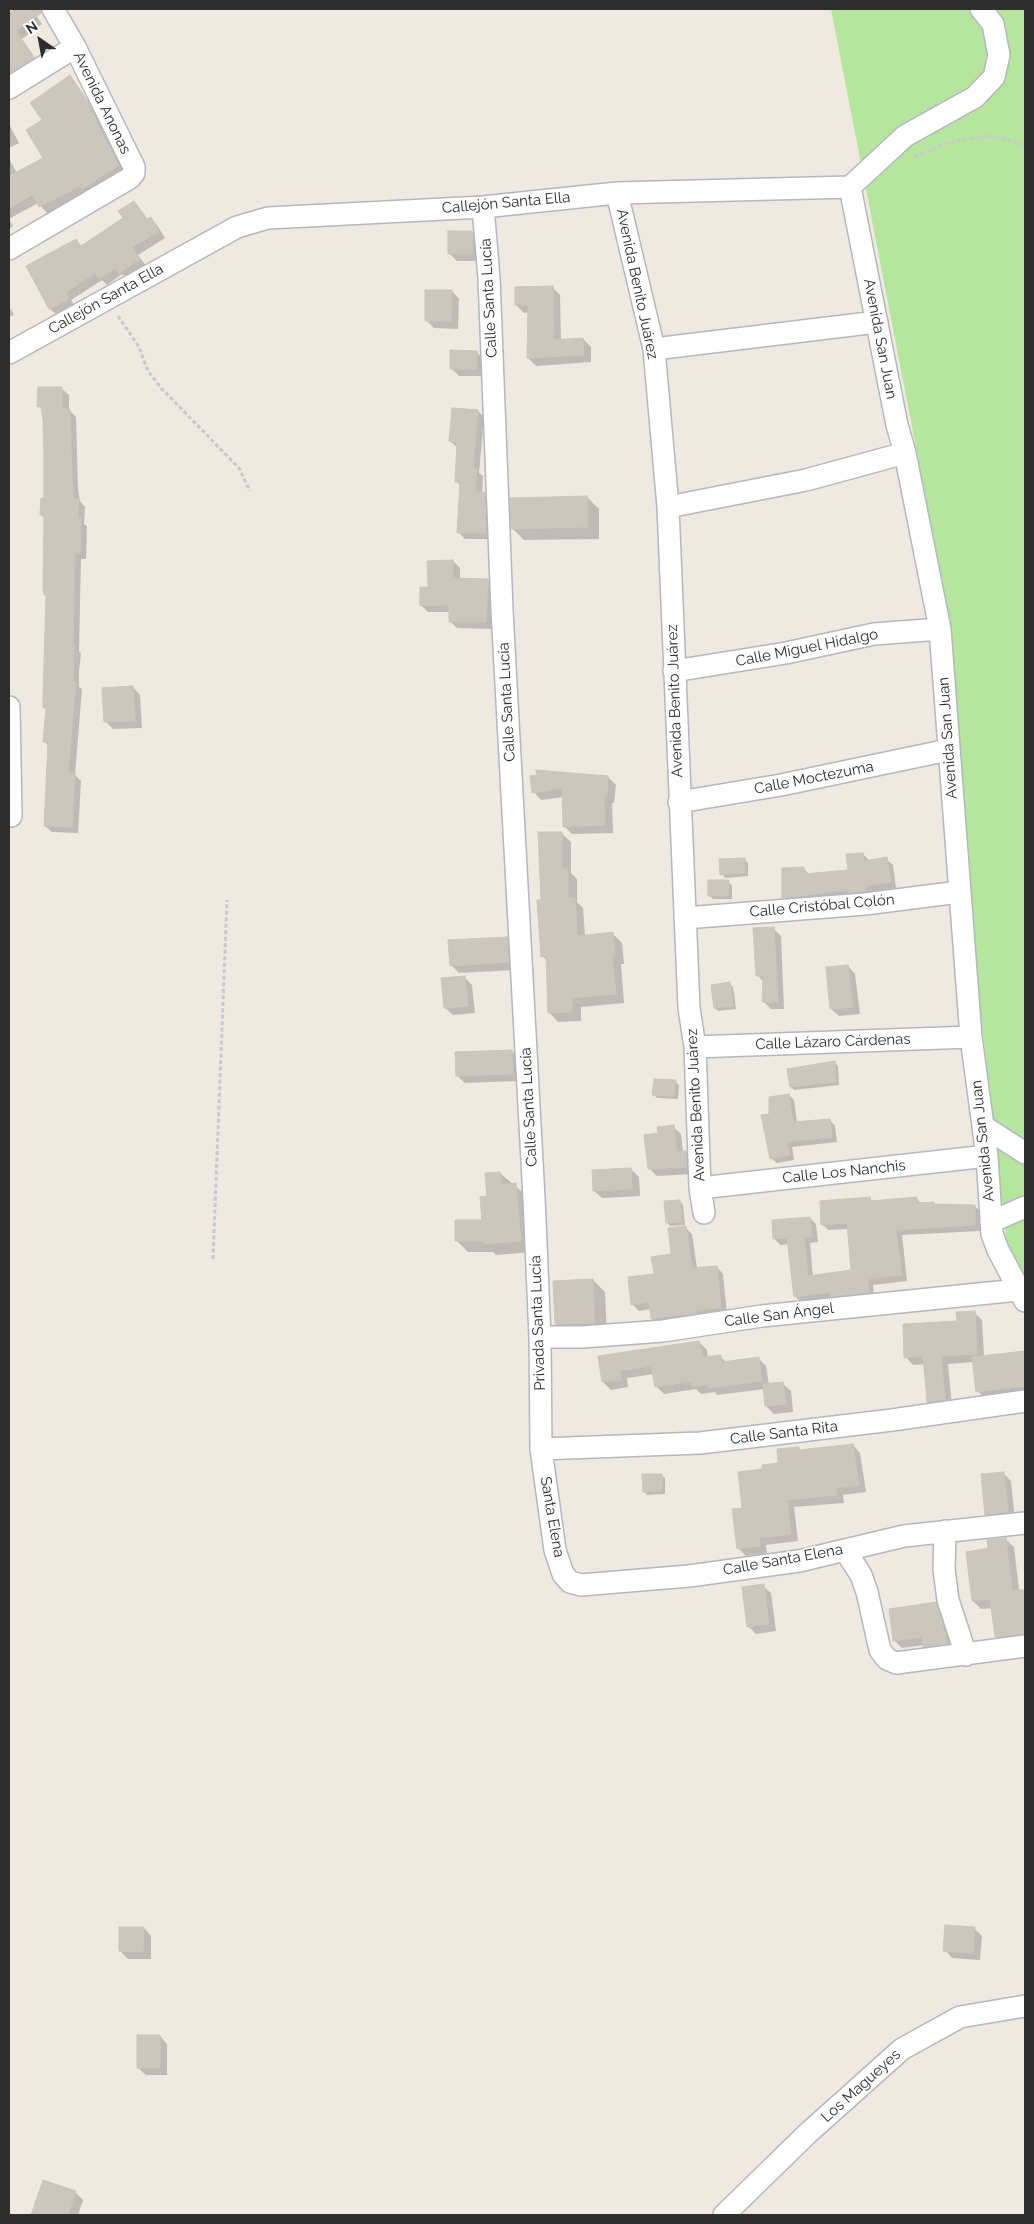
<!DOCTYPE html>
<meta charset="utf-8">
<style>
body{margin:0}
#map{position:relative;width:1034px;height:2224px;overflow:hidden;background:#efe9e1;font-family:Raleway,sans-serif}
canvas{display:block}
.frame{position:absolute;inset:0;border:10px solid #2e2e2e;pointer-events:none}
.north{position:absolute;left:15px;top:15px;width:50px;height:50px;-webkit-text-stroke:4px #fff;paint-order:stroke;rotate:327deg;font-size:14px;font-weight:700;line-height:20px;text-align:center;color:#2e2e2e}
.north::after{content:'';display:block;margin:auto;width:18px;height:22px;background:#2e2e2e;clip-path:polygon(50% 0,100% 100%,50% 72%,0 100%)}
</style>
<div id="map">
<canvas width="1034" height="2224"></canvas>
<div class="frame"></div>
<div class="north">N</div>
</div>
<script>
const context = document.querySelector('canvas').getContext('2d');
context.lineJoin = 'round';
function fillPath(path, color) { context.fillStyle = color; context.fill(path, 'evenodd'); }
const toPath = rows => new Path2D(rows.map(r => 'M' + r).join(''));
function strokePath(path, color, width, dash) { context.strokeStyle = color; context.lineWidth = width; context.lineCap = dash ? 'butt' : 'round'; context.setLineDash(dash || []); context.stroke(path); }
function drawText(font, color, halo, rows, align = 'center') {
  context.font = font + ' Raleway,sans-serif'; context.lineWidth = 4; context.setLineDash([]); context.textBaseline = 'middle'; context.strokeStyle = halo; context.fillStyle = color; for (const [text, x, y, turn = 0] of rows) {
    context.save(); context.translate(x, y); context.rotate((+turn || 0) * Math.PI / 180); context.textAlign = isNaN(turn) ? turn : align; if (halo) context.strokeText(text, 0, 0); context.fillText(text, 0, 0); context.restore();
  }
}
fillPath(toPath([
 [831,9,1025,9,1025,1287,1008,1254,918,458]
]), '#b6e59e');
fillPath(toPath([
 [17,9,31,9,42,24,22,39,40,65,18,79,9,69,9,14],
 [70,76,95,111,104,129,102,129,125,172,48,214,38,203,9,219,13,226,9,229,9,159,17,173,44,158,44,121],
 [9,124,19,143,9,148],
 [134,202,148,220,150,219,157,225,165,238,138,255,146,266,127,279,122,274,107,285,102,280,71,300,75,306,57,315,50,309,27,266,76,241,82,247,124,219],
 [472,232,480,240,480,261,457,261,449,253],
 [552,287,560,295,561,340,583,339,591,347,591,362,536,366,528,358,529,312,524,313,516,305],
 [452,291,459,299,458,329,434,328,426,320],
 [9,306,14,315,9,317],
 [477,352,484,360,484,376,459,376,451,368],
 [62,389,69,395,69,410,76,417,78,489,80,501,85,507,84,524,87,526,86,559,81,559,79,652,81,653,79,671,79,687,82,689,75,775,81,781,78,833,52,832,45,826,49,746,44,741,47,710,45,708,47,597,45,595,46,519,41,515,45,499,43,411,39,406],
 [478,411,484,417,479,473,483,476,482,494,491,500,492,539,465,539,459,533,461,486,457,482,457,447,450,441],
 [587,497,599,509,599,539,524,540,513,529],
 [453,561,460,568,460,580,487,580,494,588,493,629,457,628,450,621,450,612,428,612,421,605,429,588],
 [133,687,140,695,142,728,113,729,105,721],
 [608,777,616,785,614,803,612,803,613,833,572,834,564,826,564,797,541,800,534,792],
 [561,833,571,842,571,873,577,879,577,902,583,908,585,936,613,934,622,943,624,964,621,964,624,1003,581,1007,581,1021,558,1022,549,1012,548,961,542,956,542,901],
 [863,854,869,860,886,859,893,865,896,888,872,892,872,897,790,904,784,897,804,869,810,875,849,872],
 [744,859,748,863,748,876,725,878,722,874],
 [728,882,732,885,732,899,713,899,709,895],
 [774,929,781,936,784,1009,771,1009,763,1001,764,982,757,975],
 [507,938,515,946,516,970,459,973,451,965],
 [848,966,855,974,860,1014,839,1016,831,1009],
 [464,977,472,985,475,1013,453,1015,445,1008],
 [730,984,733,987,736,1009,718,1011,715,1008],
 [512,1051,519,1059,520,1081,465,1083,457,1076],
 [835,1063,838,1066,839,1085,794,1090,791,1087],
 [675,1081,679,1085,678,1099,657,1098,654,1095],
 [789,1095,794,1100,797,1123,830,1120,835,1126,837,1142,792,1147,794,1160,777,1163,771,1158,771,1115],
 [673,1127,681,1134,683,1152,686,1152,693,1160,694,1174,657,1176,650,1169,659,1134],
 [631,1169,639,1177,640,1196,602,1198,594,1191],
 [500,1173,527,1196,532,1252,496,1255,493,1252,468,1252,457,1241,483,1221,488,1197],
 [870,1198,873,1202,916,1198,922,1204,975,1206,981,1213,980,1231,902,1235,907,1281,873,1285,874,1298,801,1302,795,1296,789,1244,780,1245,774,1238,810,1218,816,1224,818,1242,810,1243,813,1277,852,1271,848,1229,828,1230,822,1224],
 [680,1201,683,1205,685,1225,670,1226,667,1222],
 [685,1227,692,1234,697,1268,717,1267,723,1274,727,1314,659,1326,652,1319,651,1309,639,1311,632,1304,672,1255],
 [593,1280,605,1292,607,1335,568,1336,556,1324],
 [974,1312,982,1320,984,1356,1025,1351,1025,1396,985,1399,978,1391,974,1362,948,1364,952,1407,936,1410,928,1402,925,1364,913,1365,906,1357],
 [699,1342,707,1350,708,1358,720,1356,726,1362,758,1358,766,1366,769,1385,783,1384,791,1391,793,1412,774,1414,766,1406,765,1389,717,1395,715,1392,701,1394,696,1389,664,1394,656,1386,654,1374,627,1378,628,1387,611,1390,603,1382,600,1357],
 [853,1445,860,1453,866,1492,843,1495,844,1503,794,1507,798,1541,766,1545,767,1553,746,1556,738,1548,744,1509,763,1470,779,1464,798,1448,801,1451],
 [1003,1473,1011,1481,1015,1520,994,1522,986,1514],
 [661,1475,665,1478,665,1494,647,1495,644,1491],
 [1005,1539,1014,1547,1019,1590,1025,1590,1025,1643,1004,1645,996,1637,992,1608,981,1609,973,1601,989,1549],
 [763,1586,771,1593,776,1631,756,1634,748,1626],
 [935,1603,943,1611,954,1651,932,1654,924,1645,902,1648,894,1640],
 [144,1928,151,1936,151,1959,128,1959,120,1951],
 [974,1928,982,1936,980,1960,952,1958,945,1950],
 [160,2036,167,2044,167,2075,146,2075,138,2068],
 [75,2192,83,2200,78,2215,35,2215,33,2213]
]), '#0003');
const building = toPath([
 [15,9,41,9,41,13,16,31,34,58,9,73,9,13,15,9],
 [70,75,88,102,97,121,96,122,119,165,82,189,80,186,39,207,32,195,9,208,9,176,43,158,26,130,42,120,30,103,70,75],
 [134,201,147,219,151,217,159,231,132,247,140,259,119,273,115,268,99,279,95,273,66,292,69,299,49,309,26,266,76,239,81,246,123,218,118,211,134,201],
 [448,231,472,231,473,254,448,254,448,231],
 [553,286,554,340,583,338,584,355,527,358,528,305,515,305,515,287,553,286],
 [425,290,452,290,451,321,425,321,425,290],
 [450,350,477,351,477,369,450,369,450,350],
 [38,387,62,387,62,409,70,409,72,481,74,499,79,499,78,518,81,518,80,553,75,553,73,645,75,646,73,664,74,664,73,681,76,681,68,772,75,773,72,827,44,826,48,742,43,742,46,708,43,708,43,697,46,595,44,595,43,588,44,515,40,515,41,498,44,498,44,460,43,420,41,407,37,407,38,387],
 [452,408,478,410,473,468,477,468,475,492,485,492,486,533,457,533,460,482,455,482,457,442,449,441,452,408],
 [587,496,588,527,511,529,510,498,587,496],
 [453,560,453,578,488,579,486,622,449,622,449,605,420,606,420,587,428,587,427,561,453,560],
 [133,686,135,721,104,722,102,688,133,686],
 [536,770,608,776,607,796,604,796,605,825,563,827,562,788,532,793,530,776,537,775,536,770],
 [538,832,562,832,562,869,568,869,568,898,575,898,577,936,613,932,615,955,612,955,616,994,572,998,572,1012,548,1013,546,956,541,957,537,900,541,900,538,832],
 [863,853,864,861,887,857,891,882,866,886,866,891,849,893,849,890,782,898,782,868,804,867,804,874,848,870,846,854,863,853],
 [745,858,745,873,720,875,719,859,745,858],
 [708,880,729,880,728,896,708,896,708,880],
 [774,927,778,1002,762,1002,763,976,756,976,753,928,774,927],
 [507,937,509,962,450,966,448,940,507,937],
 [848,965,853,1007,830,1009,826,967,848,965],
 [465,976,468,1006,444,1008,441,978,465,976],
 [730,982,733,1006,714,1008,711,985,730,982],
 [512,1050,513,1074,456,1076,455,1052,512,1050],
 [835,1061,836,1082,790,1087,787,1069,835,1061],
 [654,1079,676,1080,674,1096,652,1095,654,1079],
 [789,1094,793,1122,830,1119,832,1137,787,1142,790,1155,770,1159,761,1115,769,1114,769,1097,789,1094],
 [674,1125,677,1152,686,1151,687,1167,648,1169,644,1135,658,1133,657,1127,674,1125],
 [631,1168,632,1189,593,1191,592,1170,631,1168],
 [500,1172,502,1185,516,1183,521,1241,484,1244,484,1241,455,1241,455,1220,482,1220,480,1197,487,1196,485,1173,500,1172],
 [870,1197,870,1201,917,1197,917,1203,934,1202,934,1204,975,1205,975,1225,896,1230,902,1275,868,1279,869,1293,830,1297,830,1292,794,1297,787,1238,773,1239,772,1220,810,1217,812,1236,804,1237,808,1276,851,1270,847,1223,821,1225,820,1201,870,1197],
 [680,1200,682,1222,666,1223,664,1201,680,1200],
 [686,1226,692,1268,717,1266,721,1308,696,1310,696,1313,651,1319,649,1302,631,1305,628,1277,654,1274,651,1257,671,1254,668,1228,686,1226],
 [593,1279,595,1323,555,1324,553,1281,593,1279],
 [975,1311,977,1354,941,1356,945,1400,927,1402,923,1356,904,1358,903,1324,957,1321,956,1312,975,1311],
 [699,1341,703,1357,721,1355,722,1362,759,1357,762,1381,708,1388,708,1384,692,1387,691,1381,655,1387,651,1366,620,1371,621,1380,602,1382,598,1356,699,1341],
 [1025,1351,1025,1386,976,1392,972,1357,1025,1351],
 [783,1382,786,1404,765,1406,763,1384,783,1382],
 [853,1444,859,1485,836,1488,837,1495,787,1500,791,1534,759,1538,760,1546,737,1549,732,1509,742,1508,738,1472,762,1469,762,1465,778,1463,777,1449,799,1447,799,1450,853,1444],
 [1004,1472,1008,1512,985,1515,981,1474,1004,1472],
 [642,1474,662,1474,662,1491,643,1492,642,1474],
 [1006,1538,1012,1590,1025,1590,1025,1634,995,1637,990,1599,972,1601,966,1552,988,1548,987,1540,1006,1538],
 [764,1584,769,1624,747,1627,742,1587,764,1584],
 [936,1602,945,1632,947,1644,923,1647,922,1637,893,1641,889,1609,936,1602],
 [945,1925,975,1927,973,1953,943,1951,945,1925],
 [119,1927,144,1927,143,1952,119,1951,119,1927],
 [137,2035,160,2035,160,2068,137,2068,137,2035],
 [43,2180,76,2191,68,2215,31,2215,43,2180]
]);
fillPath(building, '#cbc7bf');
strokePath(building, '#cbc5ba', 1);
const minor = toPath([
 [9,88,75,47],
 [850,187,897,425,905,453,940,629,971,1037,987,1156,992,1234,998,1250,1025,1301],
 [850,187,905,136,975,97,994,77,999,55,993,24,981,9],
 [617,193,654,349,668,507,689,1008,695,1047,700,1188,704,1213],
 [483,207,489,278,502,610,534,1198,540,1337,541,1449,555,1550,563,1574,570,1582,581,1585,689,1576,799,1561,904,1536,1025,1523],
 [9,249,130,178,134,173,134,167,75,47,53,9],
 [654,349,877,322],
 [9,353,237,227,268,218,483,207,617,193,850,187],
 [668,507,806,480,905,453],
 [674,671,786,653,874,634,940,629],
 [9,707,11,816],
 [679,802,781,785,948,750],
 [685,918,865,904,959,892],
 [695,1047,971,1037],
 [983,1126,1025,1153],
 [700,1188,987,1156],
 [991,1222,1025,1207],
 [540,1337,582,1337,663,1331,762,1316,1018,1290],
 [541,1449,700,1443,892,1420,1025,1401],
 [945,1531,944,1569,948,1600,966,1655],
 [845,1550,861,1575,867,1592,880,1650,887,1659,896,1663,1025,1646],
 [724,2215,807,2134,902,2049,960,2017,1025,2006]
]);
strokePath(minor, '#b4b7c1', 24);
strokePath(toPath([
 [914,157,945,144,966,139,994,136,1025,145],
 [118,316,139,347,148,371,161,388,239,468,250,491],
 [213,1259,227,900]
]), '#c9c9c9', 3, [4, 2.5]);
strokePath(minor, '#fff', 21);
drawText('15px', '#2e2e2e', '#fff', [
 ["Avenida Anonas",102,103,64],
 ["Callejón Santa Ella",506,203,-5],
 ["Avenida Benito Juárez",637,284,78],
 ["Calle Santa Lucía",489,298,-93],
 ["Callejón Santa Ella",106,299,-29],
 ["Avenida San Juan",880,339,79],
 ["Calle Miguel Hidalgo",807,648,-11],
 ["Avenida Benito Juárez",675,701,-92],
 ["Calle Santa Lucía",507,702,-93],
 ["Avenida San Juan",948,738,-94],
 ["Calle Moctezuma",814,778,-11],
 ["Calle Cristóbal Colón",822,906,-5],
 ["Calle Lázaro Cárdenas",833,1042,-2],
 ["Avenida Benito Juárez",696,1105,-93],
 ["Calle Santa Lucía",529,1107,-93],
 ["Avenida San Juan",983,1141,-96],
 ["Calle Los Nanchis",844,1172,-6],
 ["Calle San Ángel",779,1315,-7],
 ["Privada Santa Lucía",538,1323,-92],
 ["Calle Santa Rita",784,1433,-7],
 ["Santa Elena",552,1517,80],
 ["Calle Santa Elena",783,1560,-10],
 ["Los Magueyes",861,2086,-42]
]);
</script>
